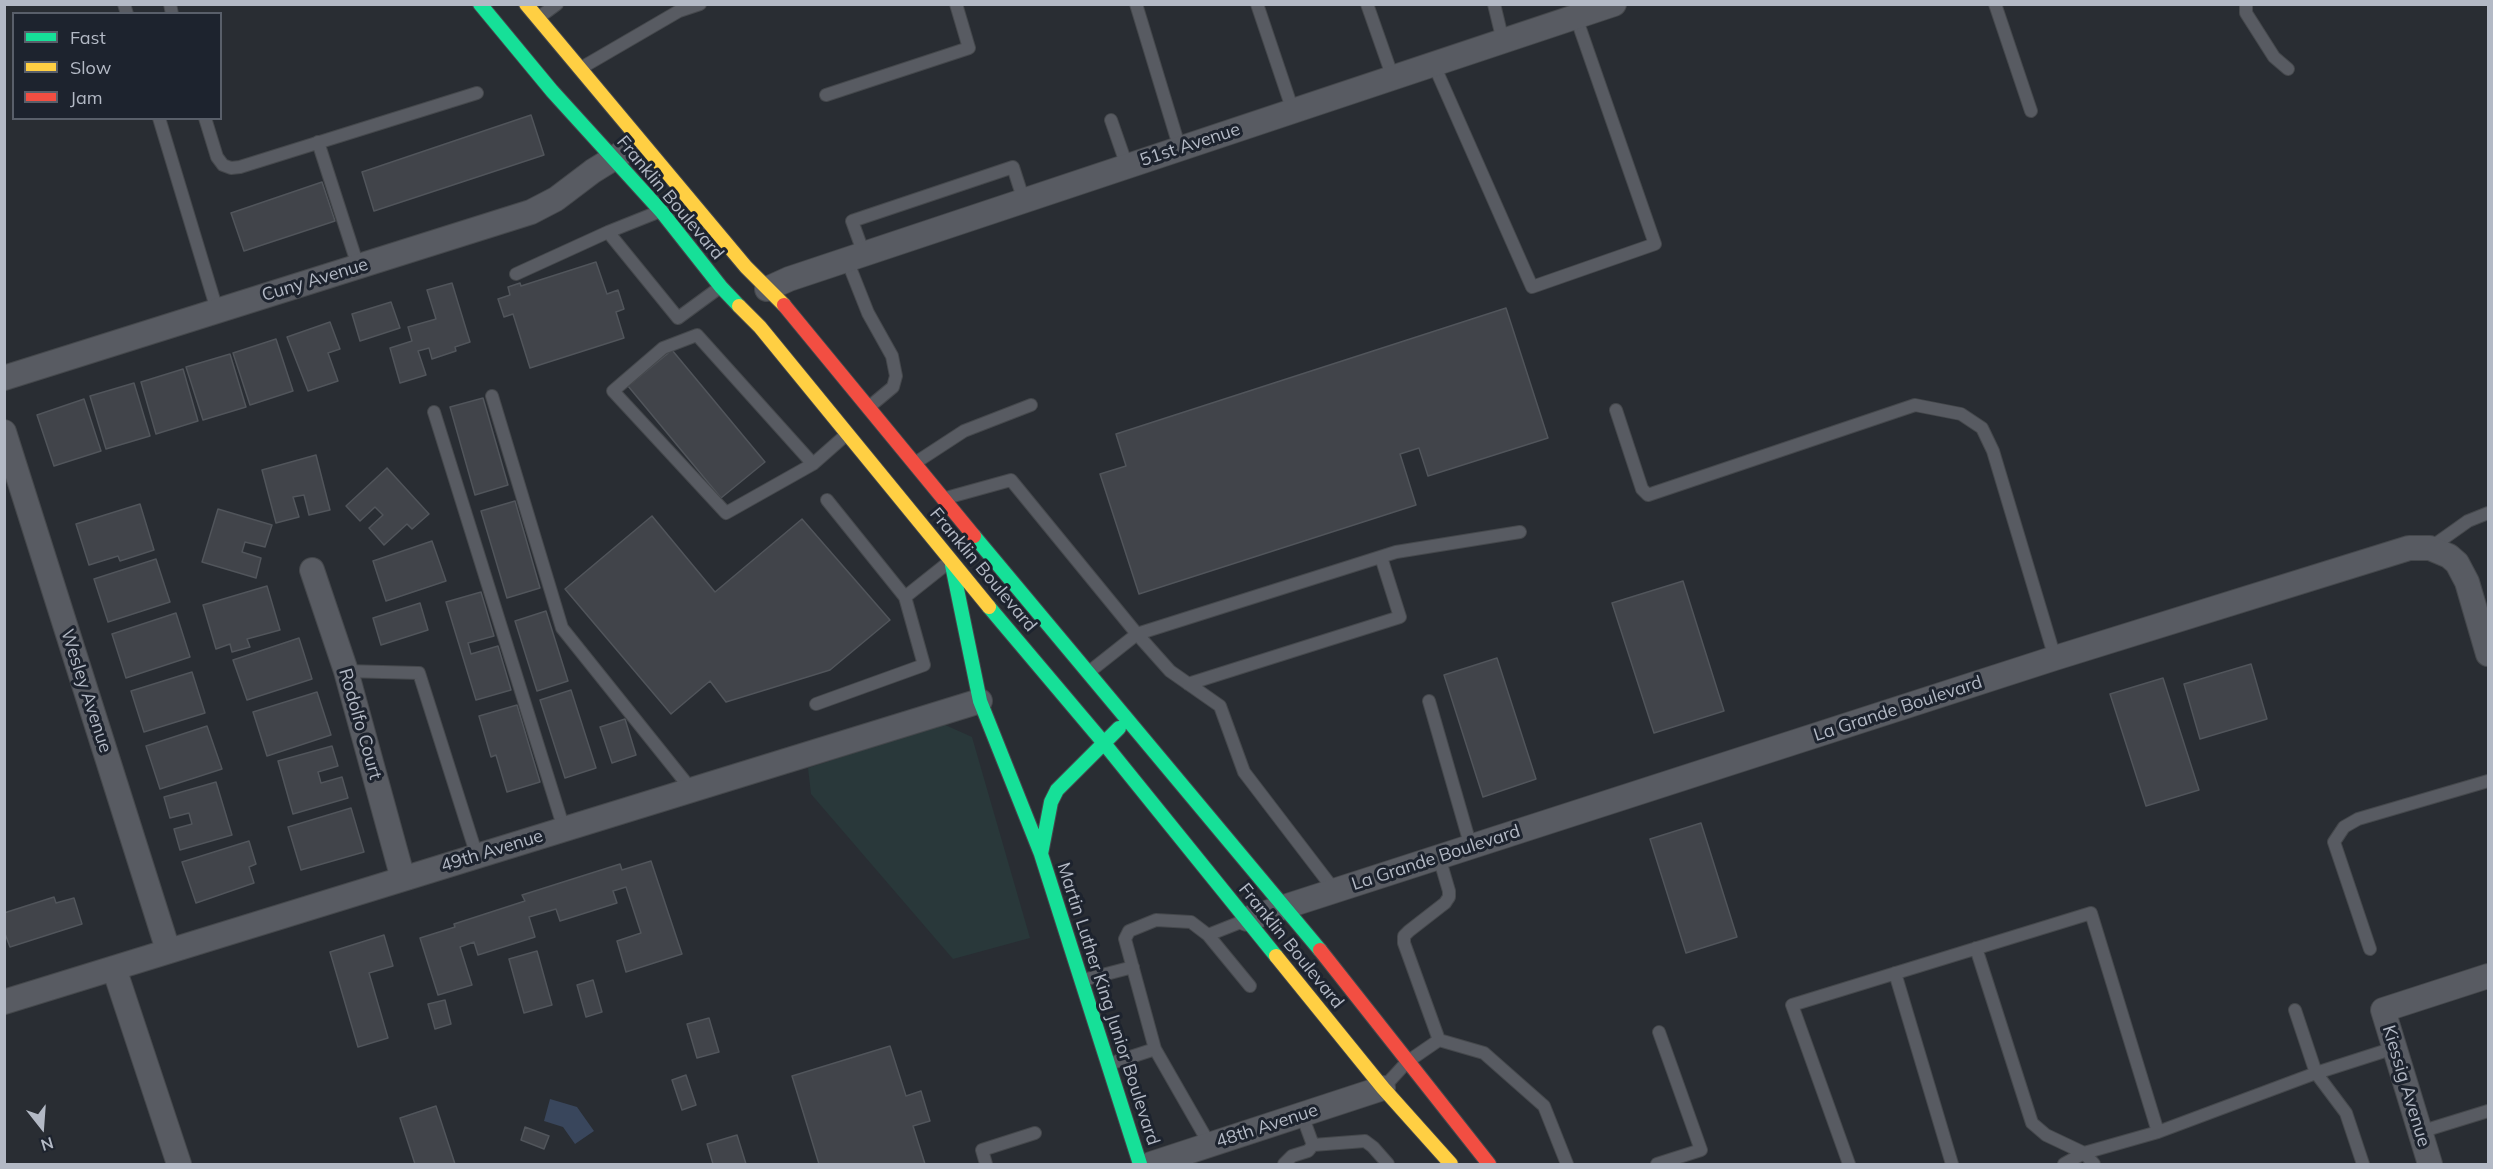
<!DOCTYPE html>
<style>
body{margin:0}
#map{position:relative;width:2493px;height:1169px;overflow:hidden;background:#292d33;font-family:Mulish,sans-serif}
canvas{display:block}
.frame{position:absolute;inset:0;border:6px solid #b3b9c5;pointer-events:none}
.legend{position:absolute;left:12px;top:12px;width:210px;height:108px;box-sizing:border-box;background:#1d232e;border:2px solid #595f6a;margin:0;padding:8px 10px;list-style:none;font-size:18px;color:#b3b9c5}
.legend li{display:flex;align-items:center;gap:12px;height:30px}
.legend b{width:30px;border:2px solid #595f6a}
.north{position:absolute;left:12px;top:1097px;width:60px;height:60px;-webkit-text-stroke:4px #1d232e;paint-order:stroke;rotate:163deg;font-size:16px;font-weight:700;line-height:24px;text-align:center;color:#b3b9c5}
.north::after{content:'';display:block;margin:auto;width:21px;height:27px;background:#b3b9c5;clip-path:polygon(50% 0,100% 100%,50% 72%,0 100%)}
</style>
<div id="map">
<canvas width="2493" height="1169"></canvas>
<div class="frame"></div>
<ul class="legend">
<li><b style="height:8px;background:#16e098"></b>Fast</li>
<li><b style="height:8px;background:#ffcf43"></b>Slow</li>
<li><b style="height:8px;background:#f24e42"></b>Jam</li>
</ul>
<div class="north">N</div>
</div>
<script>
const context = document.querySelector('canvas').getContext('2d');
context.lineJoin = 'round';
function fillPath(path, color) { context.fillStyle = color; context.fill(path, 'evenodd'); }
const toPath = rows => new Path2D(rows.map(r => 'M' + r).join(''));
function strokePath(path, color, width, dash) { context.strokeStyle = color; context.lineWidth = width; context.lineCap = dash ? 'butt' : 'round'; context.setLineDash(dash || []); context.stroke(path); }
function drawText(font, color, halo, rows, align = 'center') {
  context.font = font + ' Mulish,sans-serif'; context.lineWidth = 6; context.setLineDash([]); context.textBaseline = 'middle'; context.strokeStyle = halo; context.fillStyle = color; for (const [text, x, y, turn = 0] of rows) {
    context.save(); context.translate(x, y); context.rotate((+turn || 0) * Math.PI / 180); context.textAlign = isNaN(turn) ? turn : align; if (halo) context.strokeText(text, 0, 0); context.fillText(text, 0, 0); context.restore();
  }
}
fillPath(toPath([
 [943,724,972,737,1030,938,953,959,811,794,808,768]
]), '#29383a');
fillPath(toPath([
 [550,1099,577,1107,594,1131,575,1144,563,1127,544,1121]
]), '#39465c');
const building = toPath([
 [531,115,544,155,374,211,362,172,531,115],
 [322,182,335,221,244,251,231,213,322,182],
 [596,262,607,294,618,290,624,309,616,312,624,338,530,368,513,314,504,317,498,299,510,295,508,287,520,283,521,286,596,262],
 [452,283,470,342,455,347,456,351,432,359,429,348,418,351,426,375,400,383,390,348,412,341,408,327,436,319,427,290,452,283],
 [391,302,400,328,360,341,352,314,391,302],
 [1506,308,1548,438,1428,476,1419,448,1400,454,1416,505,1139,594,1100,474,1126,466,1116,434,1506,308],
 [330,322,340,349,328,353,338,381,308,391,287,337,330,322],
 [276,339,293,391,250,405,233,353,276,339],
 [672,350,765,462,721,498,628,386,672,350],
 [230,354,246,407,203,420,186,367,230,354],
 [183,369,198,421,156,434,141,382,183,369],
 [134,383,150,436,106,449,90,396,134,383],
 [483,398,508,485,475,495,450,407,483,398],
 [84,399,101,451,54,466,37,415,84,399],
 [316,455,330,510,309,515,304,495,293,497,299,517,276,523,262,470,316,455],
 [387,468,429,514,412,529,407,524,384,545,369,528,383,515,375,507,360,521,346,506,387,468],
 [515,501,540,588,507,598,481,511,515,501],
 [140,504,154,550,120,561,118,556,89,565,76,524,140,504],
 [218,509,272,525,265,547,245,542,242,552,261,558,256,578,202,562,218,509],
 [652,516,715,592,802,519,890,620,830,670,726,702,710,681,671,714,565,589,652,516],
 [432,541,446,581,386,601,373,561,432,541],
 [156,559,170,602,108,622,94,579,156,559],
 [1683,581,1724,711,1654,733,1612,603,1683,581],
 [267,586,280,630,247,639,250,647,232,652,230,644,216,649,203,605,267,586],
 [481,592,494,636,468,643,471,654,498,646,511,690,476,700,446,602,481,592],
 [420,603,428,630,381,645,373,618,420,603],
 [546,611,568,681,537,691,515,621,546,611],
 [176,613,190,657,126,678,112,634,176,613],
 [299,638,312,679,247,700,233,660,299,638],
 [1497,658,1536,779,1483,797,1444,675,1497,658],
 [2251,664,2267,719,2200,739,2184,684,2251,664],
 [192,672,205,713,144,732,131,691,192,672],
 [2163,678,2199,790,2146,806,2110,694,2163,678],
 [571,690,596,768,565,778,540,700,571,690],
 [317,692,331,735,267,756,253,712,317,692],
 [517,705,540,782,507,792,496,755,491,757,479,716,517,705],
 [625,719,636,755,612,763,600,727,625,719],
 [207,726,222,769,160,789,146,746,207,726],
 [332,746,338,766,318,772,321,783,342,777,348,798,293,814,278,761,332,746],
 [216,782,232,835,180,850,174,829,192,824,189,813,170,818,164,797,216,782],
 [351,808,364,852,301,870,288,827,351,808],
 [1701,823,1737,937,1686,953,1650,839,1701,823],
 [249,841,256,864,249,867,254,883,196,903,182,862,249,841],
 [651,861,682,954,626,972,617,941,641,933,626,887,613,891,617,903,560,921,556,909,529,917,535,937,478,955,474,942,460,947,472,985,438,995,420,938,455,927,454,924,525,901,522,895,620,864,622,870,651,861],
 [54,897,56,903,74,898,82,924,10,947,4,931,4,913,54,897],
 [384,935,393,966,369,973,388,1038,358,1047,330,952,384,935],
 [537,951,552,1005,524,1013,509,959,537,951],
 [593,980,602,1012,586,1017,577,985,593,980],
 [445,1000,451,1024,435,1029,428,1004,445,1000],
 [709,1018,719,1052,697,1058,687,1024,709,1018],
 [890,1046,906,1096,921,1091,930,1121,913,1126,925,1164,819,1164,792,1076,890,1046],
 [686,1075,696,1105,682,1110,672,1080,686,1075],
 [436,1106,455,1164,415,1164,400,1118,436,1106],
 [525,1127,549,1136,544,1149,521,1140,525,1127],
 [737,1135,746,1164,713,1164,707,1144,737,1135]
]);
fillPath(building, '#41444a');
strokePath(building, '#51555b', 1.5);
const lane = toPath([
 [124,4,127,14],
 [170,4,172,14],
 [1136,4,1180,149],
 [1257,4,1293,111],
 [1367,4,1393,78],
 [1494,4,1503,41],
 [1995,4,2031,111],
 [2246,4,2246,13,2274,57,2288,69],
 [538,18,557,4],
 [1434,65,1532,287,1655,244,1576,17],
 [581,68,679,11,700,4],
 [826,95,969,48,956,4],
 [159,118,217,310],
 [205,118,217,157,223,165,231,168,240,167,477,93],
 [1111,120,1127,166],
 [318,142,358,266],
 [608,232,658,212],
 [864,254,852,221,1013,167,1024,201],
 [847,260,868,313,892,356,896,376,893,387,869,407],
 [516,274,608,232,678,318,719,288],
 [492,396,562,628,691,789],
 [1616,410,1642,489,1648,495,1915,405,1961,414,1982,428,1993,451,2055,658],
 [434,412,564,829],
 [915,463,964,431,1031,405],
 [813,464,697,335,663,348,613,391,726,513,813,464,847,434],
 [946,498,1011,480,1137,634,1396,552,1520,532],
 [2430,548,2468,521,2488,513],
 [905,597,949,562],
 [346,671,419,673,477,856],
 [1089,672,1137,634,1170,671,1220,706,1244,772,1335,891],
 [1188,684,1400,617,1381,557],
 [1429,701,1471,847],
 [816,704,924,665,905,597,827,500],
 [1208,935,1246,920],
 [1976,948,2032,1123,2046,1135,2084,1153,2094,1164],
 [2370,949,2334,842,2344,827,2358,819,2488,781],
 [1895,973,1952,1164],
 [1083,980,1133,967],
 [2295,1010,2316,1073,2346,1113,2363,1164],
 [1439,1040,1404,943,1404,936,1409,931,1445,903,1449,897,1449,891,1439,857],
 [1155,1049,1210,1145],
 [1109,1064,1155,1049,1125,939,1129,931,1156,920,1191,922,1208,935,1250,986],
 [1384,1087,1407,1062,1439,1040,1484,1053,1544,1106,1567,1164],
 [2420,1132,2488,1111],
 [1313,1145,1365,1141,1373,1147,1388,1164],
 [986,1164,982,1150,1035,1133],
 [1284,1164,1292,1156,1308,1151,1313,1145,1302,1115],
 [1657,1164,1701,1150,1659,1032],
 [1849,1164,1792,1005,2091,913,2158,1132],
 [2064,1164,2084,1153,2158,1132,2316,1073,2394,1048]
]);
const street = toPath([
 [767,289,789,279,1614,4],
 [4,378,531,212,556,199,593,171,627,150],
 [4,432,168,950],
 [312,570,346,671,403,879],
 [1247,919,2055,658,2409,548,2430,548,2449,556,2457,563,2467,582,2488,654],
 [114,968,179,1164],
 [4,1002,980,701],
 [1151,1164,1383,1088],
 [2430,1164,2383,1010,2488,976]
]);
const fast = toPath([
 [480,4,552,91,661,211,721,287,739,306],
 [974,536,1320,950],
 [952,565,980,701,1041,854,1140,1164],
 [989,607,1103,742,1276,956],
 [1041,854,1051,802,1057,790,1119,728]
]);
const slow = toPath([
 [526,4,746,267,784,305],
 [739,306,760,327,989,607],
 [1276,956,1383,1088,1451,1164]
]);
const jam = toPath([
 [784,305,974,536],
 [1320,950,1489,1164]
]);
strokePath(lane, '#45484c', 14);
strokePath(street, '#45484c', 26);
strokePath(fast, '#45484c', 16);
strokePath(slow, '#45484c', 16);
strokePath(jam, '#45484c', 16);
strokePath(lane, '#585b62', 12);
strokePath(street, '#585b62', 24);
strokePath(fast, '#16e098', 14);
strokePath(slow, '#ffcf43', 14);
strokePath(jam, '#f24e42', 14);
drawText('18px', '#b3b9c5', '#1d232e', [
 ["51st Avenue",1190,145,-18],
 ["Franklin Boulevard",670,198,50],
 ["Cuny Avenue",315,280,-17],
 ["Franklin Boulevard",983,570,50],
 ["Wesley Avenue",86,691,72],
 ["La Grande Boulevard",1898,709,-18],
 ["Rodolfo Court",360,724,74],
 ["49th Avenue",492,851,-17],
 ["La Grande Boulevard",1436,858,-18],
 ["Franklin Boulevard",1291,946,51],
 ["Martin Luther King Junior Boulevard",1108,1004,72],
 ["Kiessig Avenue",2406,1086,73],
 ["48th Avenue",1267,1126,-18]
]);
</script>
